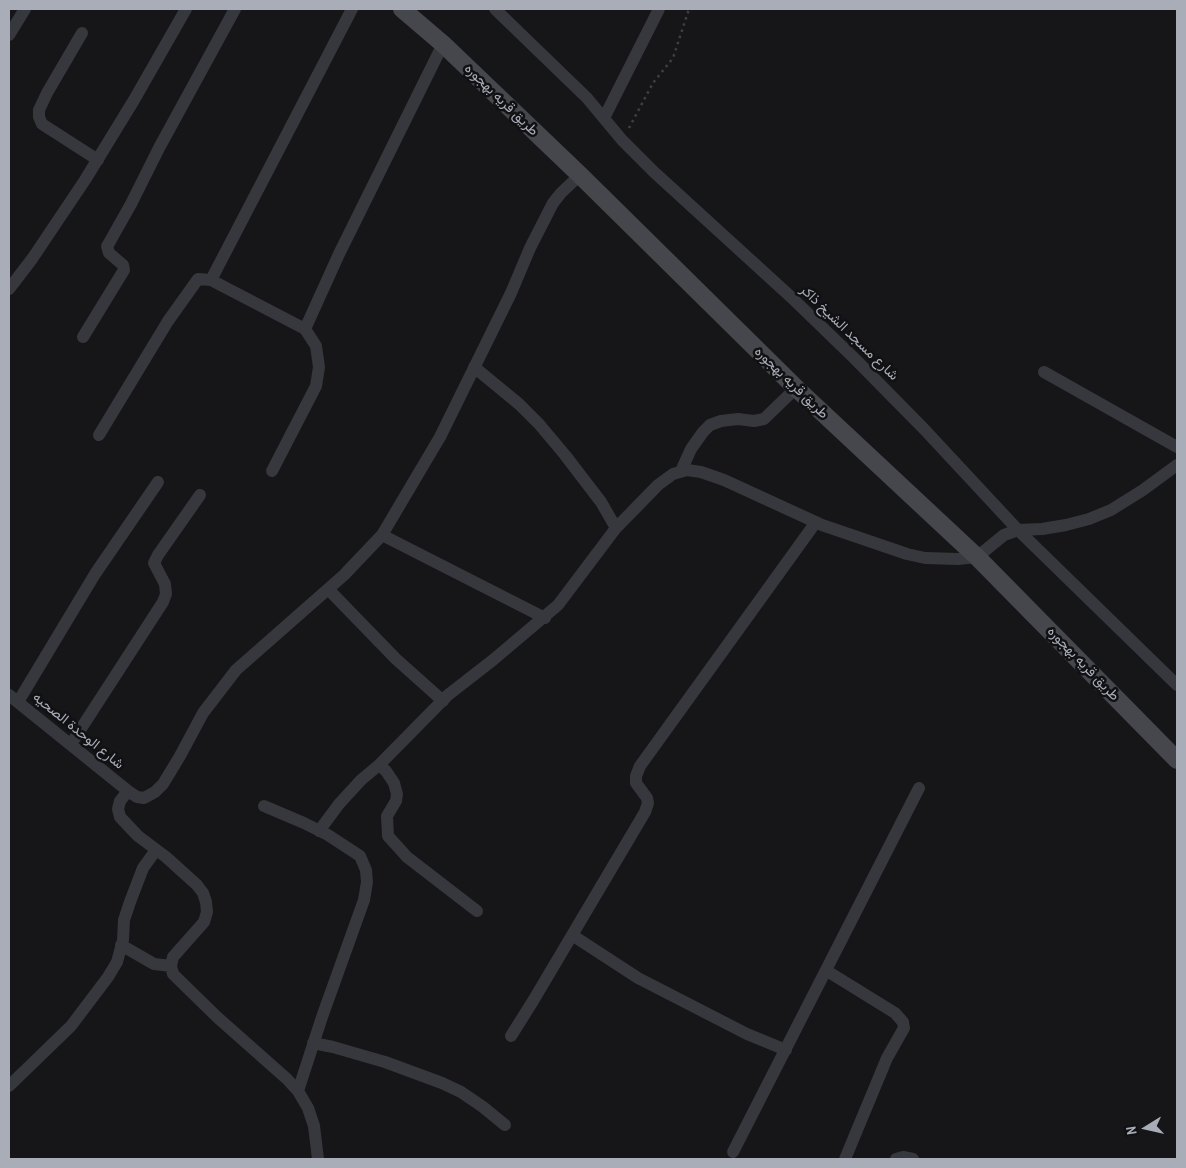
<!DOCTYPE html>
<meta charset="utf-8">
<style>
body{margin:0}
#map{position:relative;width:1186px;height:1168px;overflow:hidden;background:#161618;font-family:"Archivo Narrow",sans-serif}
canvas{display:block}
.frame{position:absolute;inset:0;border:10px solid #a8adb8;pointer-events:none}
.north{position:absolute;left:1121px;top:1103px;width:50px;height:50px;-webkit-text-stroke:4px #111113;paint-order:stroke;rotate:260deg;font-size:14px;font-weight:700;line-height:20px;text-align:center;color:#a8adb8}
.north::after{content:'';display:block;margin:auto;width:18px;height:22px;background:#a8adb8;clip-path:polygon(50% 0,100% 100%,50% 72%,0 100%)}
</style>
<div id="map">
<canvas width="1186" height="1168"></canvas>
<div class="frame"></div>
<div class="north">N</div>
</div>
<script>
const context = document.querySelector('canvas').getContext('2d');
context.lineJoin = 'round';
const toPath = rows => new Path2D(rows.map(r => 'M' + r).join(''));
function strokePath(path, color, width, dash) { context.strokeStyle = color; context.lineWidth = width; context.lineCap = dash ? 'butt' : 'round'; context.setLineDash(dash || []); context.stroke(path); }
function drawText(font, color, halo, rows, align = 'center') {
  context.font = font + ' "Archivo Narrow",Vazirmatn,sans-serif'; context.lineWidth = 5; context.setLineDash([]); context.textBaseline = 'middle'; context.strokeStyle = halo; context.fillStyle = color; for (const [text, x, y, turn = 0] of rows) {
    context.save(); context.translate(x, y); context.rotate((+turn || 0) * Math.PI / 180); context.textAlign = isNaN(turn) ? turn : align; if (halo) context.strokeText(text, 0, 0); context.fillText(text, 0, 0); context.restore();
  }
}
strokePath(toPath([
 [629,128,653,83,673,58,689,9]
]), '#3d3f44', 2.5, [2.5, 4]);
strokePath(toPath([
 [495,9,587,98,622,140,654,172,791,297,855,359,924,429,1018,530,1177,685],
 [82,33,47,93,39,110,39,117,42,124,98,160],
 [9,35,25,9],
 [604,118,659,9],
 [211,280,352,9],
 [9,289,32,259,85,180,134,100,186,9],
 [83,337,124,270,123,265,109,253,107,246,109,243,131,204,159,148,235,9],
 [474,367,519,404,539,424,565,455,601,502,616,528],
 [1044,372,1177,447],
 [99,435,168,321,198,279,211,280,305,329],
 [272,471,316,386,319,367,316,346,305,329,339,254,443,44],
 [681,471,691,449,703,432,710,425,721,421,738,419,754,421,764,419,796,388],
 [382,535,545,618],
 [328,589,396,659,443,701],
 [9,695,128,791,137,797,144,798,155,792,163,784,180,756,203,713,236,670,344,575,382,535,440,437,511,293,530,248,553,203,561,193,580,175],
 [18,702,95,574,158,482],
 [71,744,163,602,166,594,165,584,154,563,158,555,200,495],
 [379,765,386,771,394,783,397,794,396,801,387,816,388,836,407,857,477,911],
 [128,791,120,801,118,809,120,817,138,836,166,857,197,885,203,893,206,902,207,912,204,922,173,957,171,966,173,974,217,1017,287,1079,298,1091,308,1108,314,1126,318,1159],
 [264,806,304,823,328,835,360,856,366,870,367,882,364,900,322,1017,298,1091],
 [319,831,339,804,361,780,379,765,448,695,493,660,558,605,616,528,658,485,673,474,687,470,701,472,724,480,822,525,907,554,925,558,958,559,977,557,1004,535,1018,530,1042,529,1066,525,1089,519,1111,510,1143,490,1177,465],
 [572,935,638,978,747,1034,786,1050],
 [121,945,154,964,171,966],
 [827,971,895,1013,903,1022,904,1028,887,1058,845,1159],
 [511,1036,533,1001,645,812,648,803,647,798,636,783,636,776,640,766,816,522],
 [313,1043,333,1047,385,1062,442,1083,461,1092,483,1107,505,1125],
 [9,1086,71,1026,108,977,117,962,123,940,124,920,130,902,143,868,156,850],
 [733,1152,919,788],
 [896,1159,903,1157,913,1159]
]), '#37383d', 12);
strokePath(toPath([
 [402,9,443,44,580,175,796,388,977,557,1177,760]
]), '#45474d', 18);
drawText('14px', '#a8adb8', '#111113', [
 ["طريق قريه بهجوره",501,100,44],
 ["شارع مسجد الشيخ ذاكر",849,333,44],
 ["طريق قريه بهجوره",791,383,44],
 ["طريق قريه بهجوره",1083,664,46],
 ["شارع الوحدة الصحيه",78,731,39]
]);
</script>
